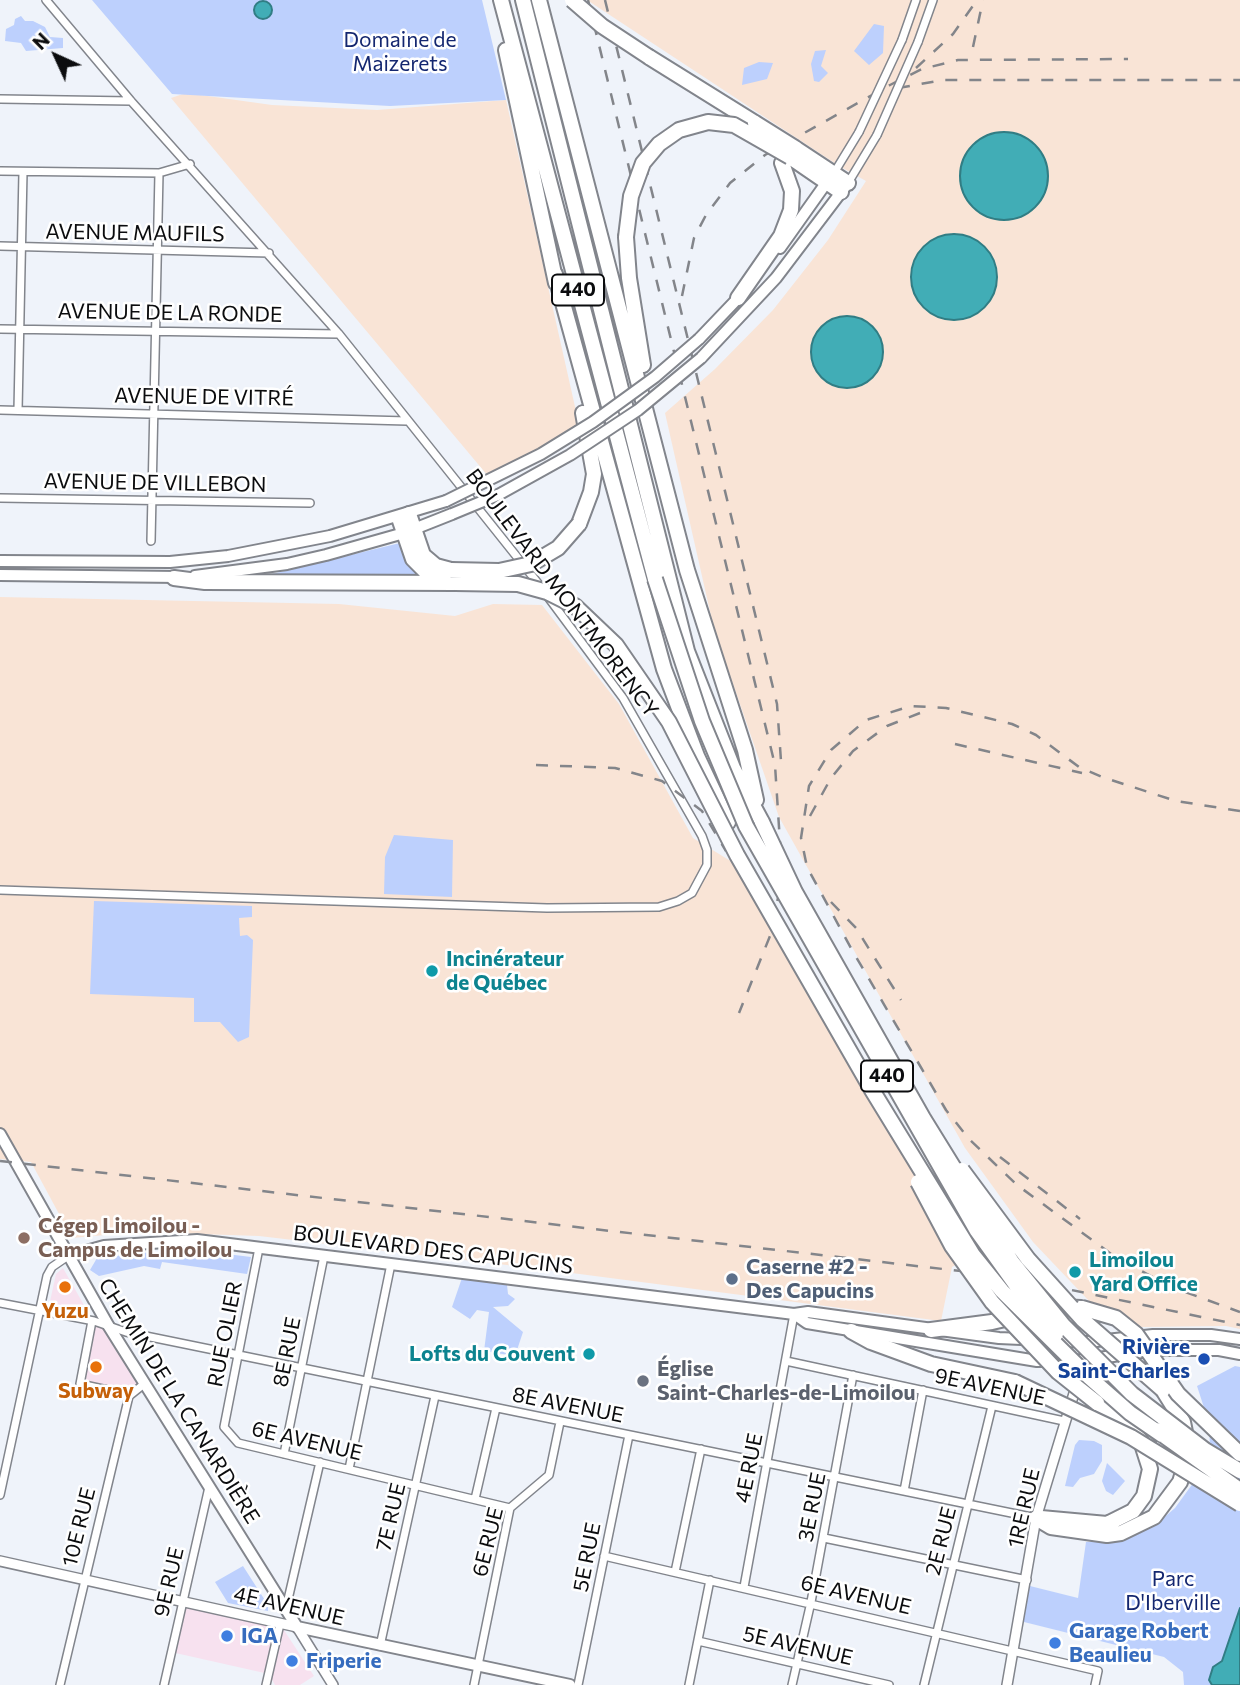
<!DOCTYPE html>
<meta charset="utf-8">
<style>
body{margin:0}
#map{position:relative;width:1240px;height:1685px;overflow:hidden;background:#eff3fa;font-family:Commissioner,sans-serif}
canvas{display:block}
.north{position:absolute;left:21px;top:21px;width:70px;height:70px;-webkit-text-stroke:5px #fff;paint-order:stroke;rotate:315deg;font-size:19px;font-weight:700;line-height:28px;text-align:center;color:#0b0c0e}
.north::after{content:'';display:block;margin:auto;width:24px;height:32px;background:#0b0c0e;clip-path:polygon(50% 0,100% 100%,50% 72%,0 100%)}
</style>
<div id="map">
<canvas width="1240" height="1685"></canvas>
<div class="north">N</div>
</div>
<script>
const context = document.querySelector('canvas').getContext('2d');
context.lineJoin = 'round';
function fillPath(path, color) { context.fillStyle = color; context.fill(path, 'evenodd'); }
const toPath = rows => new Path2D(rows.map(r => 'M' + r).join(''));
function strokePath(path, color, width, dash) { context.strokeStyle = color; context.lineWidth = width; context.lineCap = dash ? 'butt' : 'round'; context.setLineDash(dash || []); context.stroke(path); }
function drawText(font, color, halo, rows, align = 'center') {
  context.font = font + ' Commissioner,sans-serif'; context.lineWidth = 5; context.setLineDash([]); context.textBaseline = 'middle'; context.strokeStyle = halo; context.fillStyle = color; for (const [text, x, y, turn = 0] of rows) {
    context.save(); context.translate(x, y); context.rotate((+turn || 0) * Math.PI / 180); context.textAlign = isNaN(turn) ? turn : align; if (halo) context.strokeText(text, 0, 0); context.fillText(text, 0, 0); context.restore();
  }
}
fillPath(toPath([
 [63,1268,89,1314,89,1315,49,1306,56,1274],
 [94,1321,108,1325,144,1384,129,1396,80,1384],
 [183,1602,280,1624,314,1676,300,1685,275,1685,269,1674,171,1652]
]), '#f7e1ef');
fillPath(toPath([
 [587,0,1240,0,1240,1329,1226,1326,1140,1327,1122,1312,1089,1301,1033,1242,965,1148,779,817,714,629,665,413,715,369,773,310,828,240,866,181,839,166],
 [186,93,272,105,377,110,506,100,578,420,573,434,488,476,171,98],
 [0,597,339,604,455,616,493,604,542,605,619,704,693,838,755,876,880,1086,973,1255,952,1267,941,1321,541,1269,259,1236,138,1232,72,1238,31,1162,0,1159]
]), '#f9e4d6');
fillPath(toPath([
 [92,0,482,0,506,100,390,106,172,94],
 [21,16,25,21,33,21,45,27,50,37,63,38,63,48,26,51,21,43,5,41,6,29,14,25,15,19],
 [874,24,884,26,883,53,869,65,854,51],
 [826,50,821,66,828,73,819,82,814,81,811,64,815,51],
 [759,62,773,63,767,79,742,85,744,68],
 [400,543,427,577,268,579,268,575],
 [394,835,453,840,452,897,384,894,385,857],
 [94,901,252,906,252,917,239,918,240,936,247,935,253,940,249,1037,238,1042,220,1022,194,1022,194,998,90,994],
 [202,1251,251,1257,247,1274,162,1262,160,1269,144,1266,99,1276,90,1270,97,1258,153,1252],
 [463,1275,507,1285,508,1294,515,1299,508,1306,493,1307,523,1332,515,1356,484,1351,489,1312,477,1310,470,1319,452,1307],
 [1235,1366,1240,1367,1240,1608,1222,1661,1209,1680,1212,1685,1184,1685,1183,1672,1164,1657,1020,1621,1026,1585,1078,1598,1086,1542,1124,1540,1153,1527,1175,1508,1204,1468,1210,1447,1209,1423,1197,1386],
 [1079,1440,1094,1441,1102,1445,1102,1461,1094,1474,1080,1478,1073,1487,1065,1486,1075,1445],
 [1107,1463,1125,1481,1113,1495,1106,1491,1102,1481],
 [243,1566,268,1605,268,1611,228,1603,215,1582]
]), '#bdd0fd');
const water = toPath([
 '254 10a9 9 0 1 1 18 0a9 9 0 1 1-18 0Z',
 '960 176a44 44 0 1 1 88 0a44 44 0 1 1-88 0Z',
 '911 277a43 43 0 1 1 86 0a43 43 0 1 1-86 0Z',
 '811 352a36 36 0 1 1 72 0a36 36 0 1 1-72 0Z',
 [1240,1608,1240,1685,1212,1685,1209,1680,1213,1667,1222,1661,1240,1608]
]);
fillPath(water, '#41adb6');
strokePath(water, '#317d84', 2);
const minor = toPath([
 [46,0,131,101,339,334,541,587],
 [902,40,916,0],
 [918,42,933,0],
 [0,99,131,101],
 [0,171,159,173,190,164],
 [834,173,859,132],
 [848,183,877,135],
 [0,246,269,253],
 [0,329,339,334],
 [0,410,407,421],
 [18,410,23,172],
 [0,498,310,503],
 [151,541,159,173],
 [0,890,547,908,659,907,678,901,692,893,707,865,707,850,702,836,623,698,548,597],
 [259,1248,224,1427,238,1443,510,1508],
 [0,1303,94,1321,126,1332,1036,1518],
 [92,1321,80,1384,130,1395],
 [786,1361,1064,1421],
 [284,1454,324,1256],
 [349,1469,391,1264],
 [904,1491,923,1390],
 [0,1495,47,1276,52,1267,68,1256],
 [475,1499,496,1408],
 [824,1538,1027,1580],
 [604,1556,1098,1671,1095,1685],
 [675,1572,701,1449],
 [744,1587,794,1314],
 [286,1608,320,1462],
 [698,1641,889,1685],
 [380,1646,435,1396],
 [60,1685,129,1396,144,1384],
 [164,1685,209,1487],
 [266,1685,280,1624],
 [474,1685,510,1508,549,1475,560,1422],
 [578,1685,629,1435],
 [689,1685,710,1580],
 [792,1685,811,1602,853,1375],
 [924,1685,992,1406]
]);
const tertiary = toPath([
 [0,1561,297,1627,333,1685],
 [1007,1685,1036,1518,1082,1367]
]);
const secondary = toPath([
 [780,248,829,179],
 [699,339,743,293],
 [701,358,776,278,845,187],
 [0,561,170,562,228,556,330,536,446,501],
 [0,575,179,577],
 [195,576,287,564,326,555,404,533,452,514],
 [0,1134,108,1325,297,1627,570,1685],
 [68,1256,104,1246,197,1240,794,1314,808,1312,999,1338,1087,1342,1153,1335,1211,1335,1240,1339],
 [794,1314,807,1323,1037,1361,1084,1360,1157,1350,1219,1350,1240,1354]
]);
const motorway = toPath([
 [501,0,655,579],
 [523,0,687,651,733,768,762,822],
 [539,0,687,570,745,750,756,800],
 [506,50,556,283],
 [649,57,755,123],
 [795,148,848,183],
 [790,157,841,192],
 [626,237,629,278,643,365],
 [555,274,664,669,697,756,728,822],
 [738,298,781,236,791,210,792,191,782,163],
 [409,514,423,555,436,566,451,570],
 [399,518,413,559,430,576,444,582],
 [579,524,591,492,594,474,583,413],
 [174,578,205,582,455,583],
 [931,1330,992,1322,1057,1307,1081,1308],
 [851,1331,871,1342,931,1364,1015,1382],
 [1036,1518,1051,1527,1107,1535,1121,1533,1154,1517,1180,1482,1189,1452,1183,1422,1163,1390],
 [1041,1518,1107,1524,1133,1511,1144,1496,1150,1469,1141,1441,1130,1428,1097,1403]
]);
strokePath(minor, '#82858c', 10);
strokePath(tertiary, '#82858c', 12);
strokePath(secondary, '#82858c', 14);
strokePath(motorway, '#82858c', 18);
strokePath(minor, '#fff', 7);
strokePath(tertiary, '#fff', 9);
strokePath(secondary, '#fff', 10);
strokePath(motorway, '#fff', 14);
strokePath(toPath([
 [588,0,775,765,781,858,779,893,770,936,739,1013],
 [605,0,777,704,781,761],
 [973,47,983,0],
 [916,68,953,34,977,0],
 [898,88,943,80,1240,80],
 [682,296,694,238,706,215,730,183,765,155,890,85,922,69,958,60,1128,59],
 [955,744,1082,773],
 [536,765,615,768,662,781,702,811,726,851],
 [1240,811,1176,801,1102,777,1079,767,1036,735,1012,724,946,708,911,706,866,720,831,750,809,786,801,838,807,867,852,950,946,1110,969,1139,1017,1185,1114,1256,1169,1286,1240,1312],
 [810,816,831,778,853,751,887,726,920,713],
 [831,902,856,928,901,1000],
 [1000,1157,1080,1219],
 [0,1161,1004,1276,1240,1325]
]), '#83858a', 2.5, [12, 12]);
const minorBridge = toPath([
 [859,132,902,40],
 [877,135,918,42]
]);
const secondaryBridge = toPath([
 [446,501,541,454,593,422,655,377,699,339],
 [452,514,498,495,570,455,638,410,701,358]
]);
const motorwayBridge = toPath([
 [572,0,602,26,649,57],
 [755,123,795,148],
 [626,237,631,196,643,163,659,144,679,130,708,122,734,125,790,157],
 [451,570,499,571,531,564,558,548,579,524],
 [655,579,702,721,746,826,977,1231,1018,1288,1056,1334],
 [455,583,518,584,547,592,575,606,616,645,669,722,737,855,872,1090,973,1255,1002,1291,1089,1377,1130,1413,1162,1435],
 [762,822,795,892,923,1118,1012,1262,1063,1325,1132,1394,1205,1450,1240,1471],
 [962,1170,1028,1259,1083,1320,1163,1390],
 [918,1182,952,1246,992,1302,1058,1372,1097,1403],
 [1082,1308,1116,1318,1136,1334,1178,1394,1240,1454],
 [1015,1382,1131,1437,1240,1504],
 [1156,1430,1240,1490]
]);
strokePath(minorBridge, '#82858c', 10, []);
strokePath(secondaryBridge, '#82858c', 14, []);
strokePath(motorwayBridge, '#82858c', 18, []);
strokePath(minorBridge, '#fff', 7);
strokePath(secondaryBridge, '#fff', 10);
strokePath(motorwayBridge, '#fff', 14);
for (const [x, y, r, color] of [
 [432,971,7,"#0f9aa8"],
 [24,1238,7,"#8d6e63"],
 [1075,1272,7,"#0f9aa8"],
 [732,1279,7,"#5c6f8a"],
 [65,1287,7,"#e8710a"],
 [589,1354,7,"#0f9aa8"],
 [1204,1359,7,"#1a4fb4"],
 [96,1367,7,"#e8710a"],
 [643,1381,7,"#6b7280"],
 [227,1636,7,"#3f7fe0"],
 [1055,1643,7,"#3f7fe0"],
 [292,1661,7,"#3f7fe0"]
]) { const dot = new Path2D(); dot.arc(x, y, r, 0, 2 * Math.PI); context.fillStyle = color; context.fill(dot); strokePath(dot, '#fff', 2.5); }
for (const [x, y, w] of [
 [578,290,52],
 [887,1076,52]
]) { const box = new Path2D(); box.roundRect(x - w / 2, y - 15.5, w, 31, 5); context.fillStyle = '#fff'; context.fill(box); strokePath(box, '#0b0c0e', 2); }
drawText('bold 19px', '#0b0c0e', null, [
 ["440",578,290],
 ["440",887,1076]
]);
drawText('21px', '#142770', '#fff', [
 ["Domaine de",400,40],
 ["Maizerets",400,64],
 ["Parc",1173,1579],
 ["D'Iberville",1173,1603]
]);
drawText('21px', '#0b0c0e', '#fff', [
 ["AVENUE MAUFILS",135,233,1],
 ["AVENUE DE LA RONDE",170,313,1],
 ["AVENUE DE VITRÉ",204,397,1],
 ["AVENUE DE VILLEBON",155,483,1],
 ["BOULEVARD MONTMORENCY",562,593,53],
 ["BOULEVARD DES CAPUCINS",433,1250,7],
 ["RUE OLIER",225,1334,-79],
 ["8E RUE",287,1352,-79],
 ["9E AVENUE",990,1387,12],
 ["CHEMIN DE LA CANARDIÈRE",179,1401,58],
 ["8E AVENUE",568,1405,11],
 ["6E AVENUE",307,1441,13],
 ["4E RUE",749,1468,-79],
 ["3E RUE",812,1507,-79],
 ["1RE RUE",1024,1508,-77],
 ["7E RUE",391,1517,-77],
 ["10E RUE",79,1527,-76],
 ["2E RUE",941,1541,-76],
 ["6E RUE",488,1542,-76],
 ["5E RUE",587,1557,-79],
 ["9E RUE",169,1582,-77],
 ["6E AVENUE",856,1595,13],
 ["4E AVENUE",289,1606,13],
 ["5E AVENUE",798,1646,13]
]);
drawText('bold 21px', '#0d838f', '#fff', [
 ["Incinérateur",446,959],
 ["de Québec",446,983],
 ["Limoilou",1089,1260],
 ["Yard Office",1089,1284],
 ["Lofts du Couvent",575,1354,"right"]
], 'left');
drawText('bold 21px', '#785e54', '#fff', [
 ["Cégep Limoilou -",38,1226],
 ["Campus de Limoilou",38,1250]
], 'left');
drawText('bold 21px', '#4e5e75', '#fff', [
 ["Caserne #2 -",746,1267],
 ["Des Capucins",746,1291]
], 'left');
drawText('bold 21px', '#c56008', '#fff', [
 ["Yuzu",65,1311],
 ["Subway",96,1391]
]);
drawText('bold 21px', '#164399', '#fff', [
 ["Rivière",1190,1347],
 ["Saint-Charles",1190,1371]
], 'right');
drawText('bold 21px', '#5b616d', '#fff', [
 ["Église",657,1369],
 ["Saint-Charles-de-Limoilou",657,1393]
], 'left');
drawText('bold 21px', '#366cbe', '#fff', [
 ["Garage Robert",1069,1631],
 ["Beaulieu",1069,1655],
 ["IGA",241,1636],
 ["Friperie",306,1661]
], 'left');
</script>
